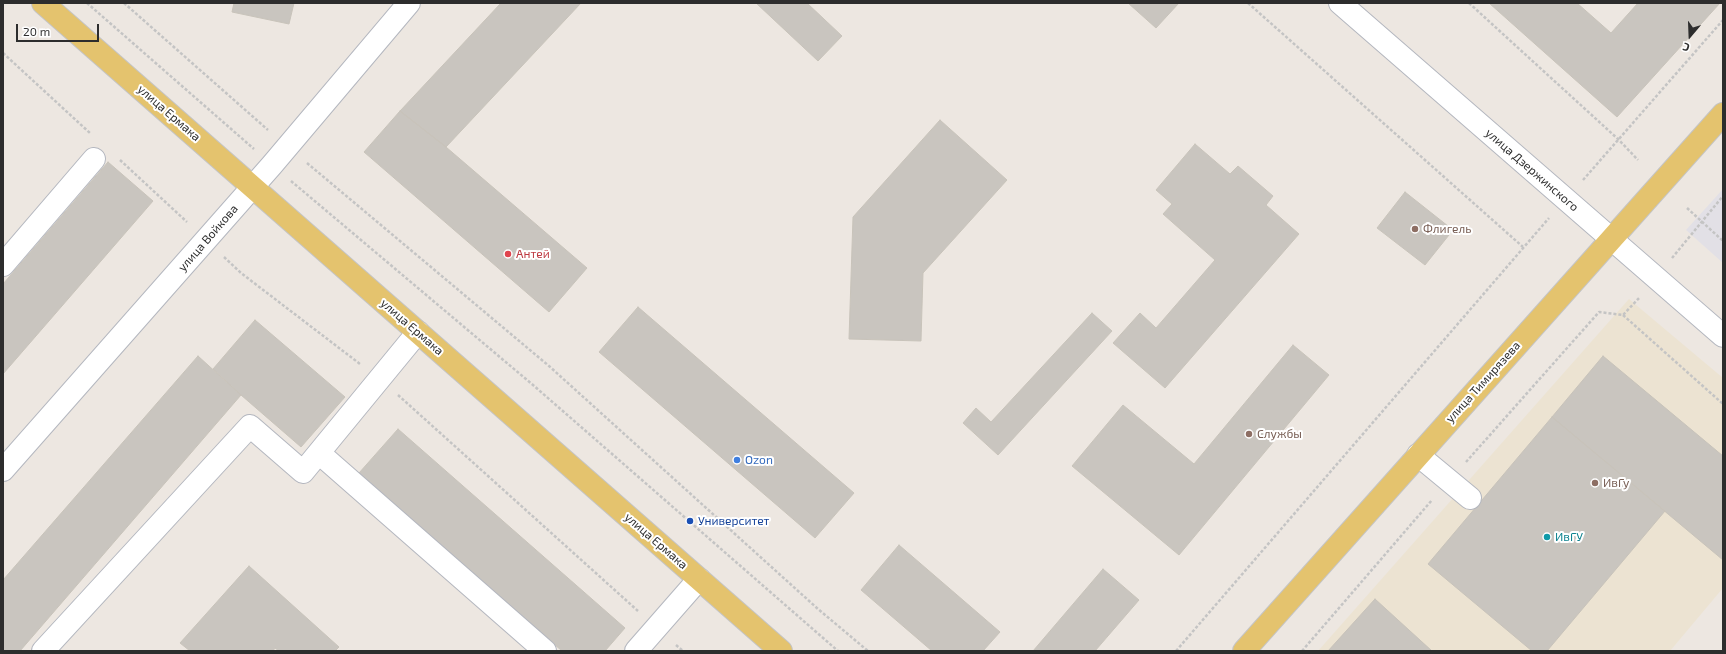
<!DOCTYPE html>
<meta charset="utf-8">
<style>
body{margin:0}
#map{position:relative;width:1726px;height:654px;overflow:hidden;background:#ede7e1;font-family:"Exo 2",sans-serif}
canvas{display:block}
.frame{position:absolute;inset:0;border:4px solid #2d2d2d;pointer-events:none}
.north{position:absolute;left:1670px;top:16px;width:40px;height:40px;-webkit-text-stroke:3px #fff;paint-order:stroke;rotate:199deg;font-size:11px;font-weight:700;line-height:16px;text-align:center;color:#2d2d2d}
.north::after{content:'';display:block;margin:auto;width:14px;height:18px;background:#2d2d2d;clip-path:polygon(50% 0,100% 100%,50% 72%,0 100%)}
.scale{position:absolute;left:16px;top:24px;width:83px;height:18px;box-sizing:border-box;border:2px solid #2d2d2d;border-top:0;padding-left:5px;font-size:12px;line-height:14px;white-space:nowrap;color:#2d2d2d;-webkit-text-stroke:3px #fff;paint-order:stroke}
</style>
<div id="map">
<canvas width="1726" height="654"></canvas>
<div class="frame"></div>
<div class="north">С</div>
<div class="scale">20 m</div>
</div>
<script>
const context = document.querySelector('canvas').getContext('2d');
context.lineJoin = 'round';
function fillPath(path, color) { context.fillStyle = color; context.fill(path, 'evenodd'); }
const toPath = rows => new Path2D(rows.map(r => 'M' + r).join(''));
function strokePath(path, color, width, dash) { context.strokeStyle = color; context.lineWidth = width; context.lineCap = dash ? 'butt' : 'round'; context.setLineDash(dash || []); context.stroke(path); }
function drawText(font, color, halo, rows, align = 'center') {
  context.font = font + ' "Exo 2",sans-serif'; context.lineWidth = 4; context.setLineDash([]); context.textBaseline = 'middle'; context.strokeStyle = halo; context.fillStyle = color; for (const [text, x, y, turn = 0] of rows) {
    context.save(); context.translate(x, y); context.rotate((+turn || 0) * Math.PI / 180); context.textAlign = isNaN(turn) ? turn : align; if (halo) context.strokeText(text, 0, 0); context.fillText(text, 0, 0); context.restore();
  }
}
fillPath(toPath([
 [1723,189,1723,263,1686,230]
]), '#e2e0e6');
fillPath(toPath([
 [1629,299,1723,378,1723,588,1670,651,1318,651]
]), '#ece3d2');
const building = toPath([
 [234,3,294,3,289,24,232,12,234,3],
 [501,3,581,3,446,147,400,111,501,3],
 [756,3,807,3,842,36,818,61,756,3],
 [1128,3,1179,3,1156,28,1128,3],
 [1489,3,1577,3,1611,33,1638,3,1720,3,1617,117,1489,3],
 [400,111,446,147,587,268,549,312,364,152,400,111],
 [940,120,1007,180,923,273,921,341,849,339,853,217,940,120],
 [1195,144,1230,174,1238,166,1273,196,1266,205,1299,234,1165,388,1113,343,1140,313,1156,328,1215,260,1163,214,1172,204,1156,190,1195,144],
 [108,162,153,201,3,374,3,284,108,162],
 [1405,192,1453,230,1425,265,1377,228,1405,192],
 [638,307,854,493,815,538,599,352,638,307],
 [1092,313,1112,331,998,455,963,423,976,408,991,422,1092,313],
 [255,320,345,397,301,447,241,395,213,369,255,320],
 [1293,345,1329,375,1179,555,1072,466,1123,405,1194,464,1293,345],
 [198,356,241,395,20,651,3,651,3,580,198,356],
 [1603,356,1723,456,1723,560,1552,417,1603,356],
 [1552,417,1665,511,1547,651,1532,651,1428,564,1552,417],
 [398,429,625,628,605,651,562,651,359,473,398,429],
 [899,545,1000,632,983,651,932,651,861,590,899,545],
 [249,566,339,647,335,651,279,651,275,648,273,651,190,651,180,643,249,566],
 [1103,569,1139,600,1095,651,1033,651,1103,569],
 [1375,599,1432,651,1328,651,1375,599]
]);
fillPath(building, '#c9c5bf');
strokePath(building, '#c8c3ba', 1);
const minor = toPath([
 [1340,3,1723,336],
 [3,265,94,159],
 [319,453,545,651],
 [1418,455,1470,498],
 [3,470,272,165,409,3],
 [43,651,250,426,303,472,418,332],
 [636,651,699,579]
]);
const major = toPath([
 [43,3,781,651],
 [1244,651,1723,114]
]);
strokePath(minor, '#b4b7bf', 24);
strokePath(major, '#c4c4c4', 24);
strokePath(toPath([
 [87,3,254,149],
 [124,3,268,130],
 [1248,3,1523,247],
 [1469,3,1619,140,1638,160],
 [3,53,91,134],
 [120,160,187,222],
 [307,163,549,366,818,609,868,651],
 [1583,180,1723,20],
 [291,181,533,385,838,651],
 [1687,208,1723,241],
 [224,257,241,273,360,364],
 [1672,258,1723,196],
 [1623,315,1723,404],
 [398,395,638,611],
 [1466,462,1599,312,1623,315,1640,297],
 [676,645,683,651],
 [1176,651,1549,218],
 [1302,651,1432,500]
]), '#c4c4c4', 2.5, [3, 2]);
strokePath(minor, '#fff', 22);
strokePath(major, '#e4c36e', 22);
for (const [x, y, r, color] of [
 [1415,229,4,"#8d6e63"],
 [508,254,4,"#e0444e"],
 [1249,434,4,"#8d6e63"],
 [737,460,4,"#3f7fe0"],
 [1595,483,4,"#8d6e63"],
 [690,521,4,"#1a4fb4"],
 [1547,537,4,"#0f9aa8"]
]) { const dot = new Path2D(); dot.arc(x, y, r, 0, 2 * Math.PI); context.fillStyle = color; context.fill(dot); strokePath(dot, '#fff', 1.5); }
drawText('12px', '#2d2d2d', '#fff', [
 ["улица Ермака",169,113,41],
 ["улица Дзержинского",1532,170,41],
 ["улица Войкова",208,238,-49],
 ["улица Ермака",412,327,41],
 ["улица Тимирязева",1483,382,-48],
 ["улица Ермака",656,541,41]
]);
drawText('12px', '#785e54', '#fff', [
 ["Флигель",1423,229],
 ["Службы",1257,434],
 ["ИвГу",1603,483]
], 'left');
drawText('12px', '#be3a42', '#fff', [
 ["Антей",516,254]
], 'left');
drawText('12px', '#366cbe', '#fff', [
 ["Ozon",745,460]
], 'left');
drawText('12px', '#164399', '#fff', [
 ["Университет",698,521]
], 'left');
drawText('12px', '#0d838f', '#fff', [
 ["ИвГУ",1555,537]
], 'left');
</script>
